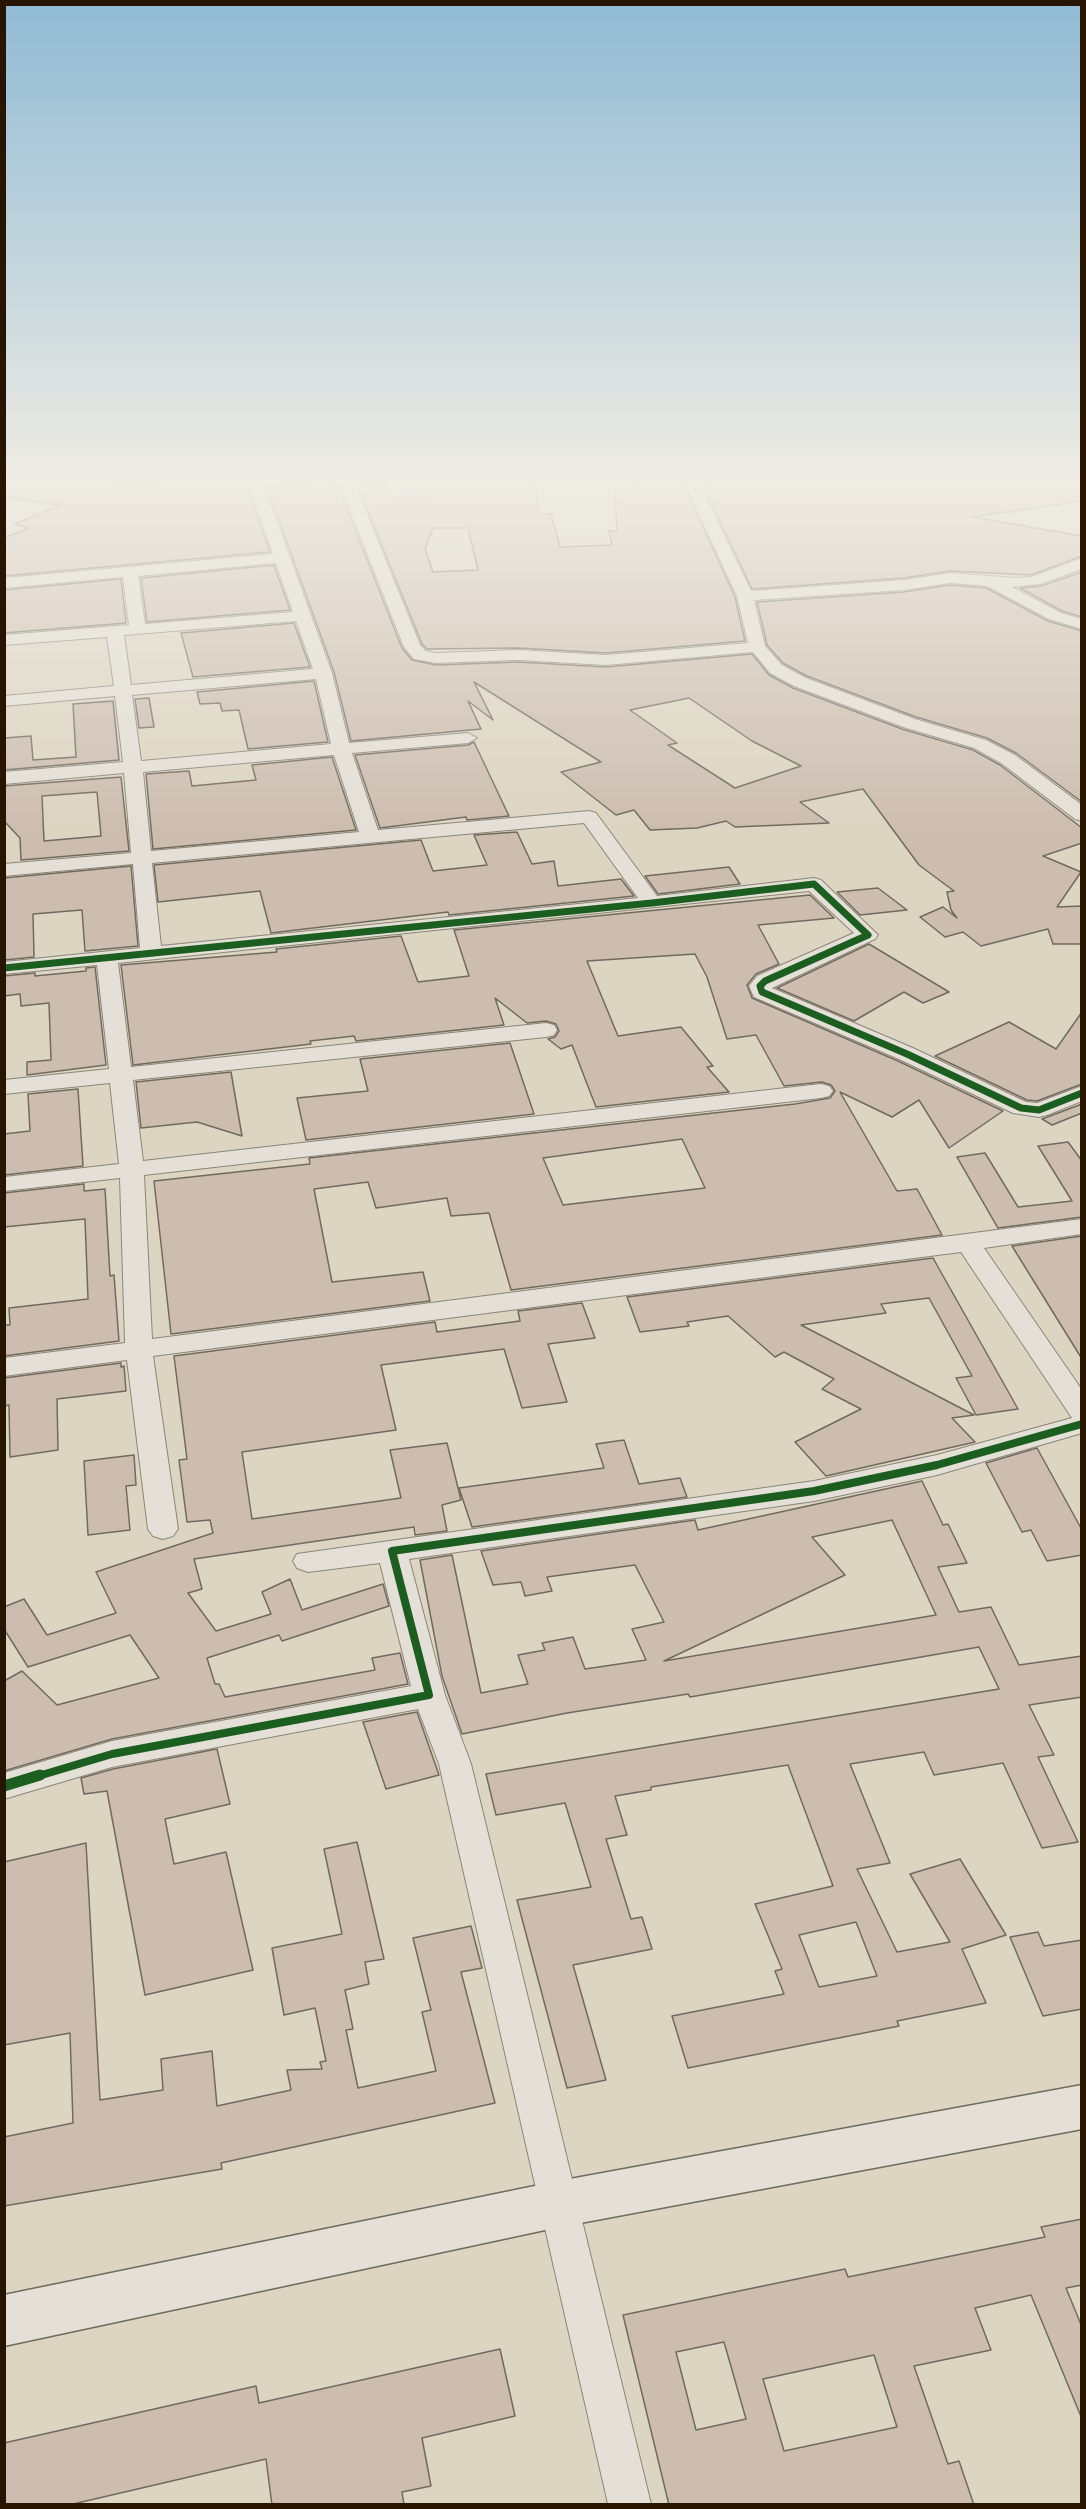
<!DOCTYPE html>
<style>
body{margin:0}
#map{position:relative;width:1086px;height:2509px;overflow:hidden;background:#dcd5c2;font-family:Vollkorn,serif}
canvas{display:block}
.frame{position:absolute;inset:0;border:6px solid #271500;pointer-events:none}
</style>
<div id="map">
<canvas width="1086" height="2509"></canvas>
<div class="frame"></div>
</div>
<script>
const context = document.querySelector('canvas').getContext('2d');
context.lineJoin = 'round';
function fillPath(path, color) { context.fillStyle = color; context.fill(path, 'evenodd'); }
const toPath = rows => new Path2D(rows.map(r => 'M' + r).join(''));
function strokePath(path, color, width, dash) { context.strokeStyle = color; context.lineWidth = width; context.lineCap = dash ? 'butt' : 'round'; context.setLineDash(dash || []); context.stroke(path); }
const building = toPath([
 [4,479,80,479,234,490,247,487,270,552,4,576,4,538,29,528,15,524,60,505,4,497,4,479],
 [629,479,681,479,735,597,745,641,606,653,518,648,427,649,422,644,358,487,387,487,391,497,430,496,430,490,468,490,468,481,534,480,539,514,551,514,560,547,612,545,609,531,617,531,615,492,635,492,629,479],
 [433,528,468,528,478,570,433,572,425,549,433,528],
 [700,479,1082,479,1082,501,972,517,1082,536,1082,556,1031,575,950,571,904,578,752,589,700,479],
 [332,480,335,486,338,486,402,648,412,660,436,665,518,662,606,667,752,654,769,675,793,688,902,729,973,750,1000,765,1082,828,1082,843,1043,856,1081,872,1057,907,1082,906,1082,944,1053,944,1048,929,981,946,963,932,945,937,920,917,943,907,957,918,951,910,947,892,954,891,919,865,863,789,800,802,829,823,735,827,726,821,697,828,650,830,634,810,616,815,561,772,601,762,474,682,493,720,468,701,481,729,351,741,334,672,266,485,332,480],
 [689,698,752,741,801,766,735,788,668,745,677,743,630,710,689,698],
 [274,565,290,610,147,622,141,578,274,565],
 [1082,572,1082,617,1062,611,1020,588,1041,586,1082,572],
 [121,579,126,623,4,633,4,590,121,579],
 [950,585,986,588,1048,621,1082,631,1082,802,1016,753,987,738,916,717,807,676,783,663,767,645,757,602,904,592,950,585],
 [294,623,310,667,193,677,181,633,294,623],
 [314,681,328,742,248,749,239,710,222,711,220,703,200,704,197,692,314,681],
 [149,698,154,727,139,728,135,699,149,698],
 [113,701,119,760,4,770,4,738,31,736,33,760,76,757,73,704,113,701],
 [474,742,509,816,467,820,466,817,380,828,355,755,468,745,474,742],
 [332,757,356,830,153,849,146,774,189,771,192,786,256,780,252,765,332,757],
 [121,777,129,851,21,860,20,838,4,821,4,786,121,777],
 [97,792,101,836,44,841,42,796,97,792],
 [517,832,532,864,554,861,558,886,621,879,634,896,449,915,448,912,271,933,260,891,158,902,154,865,421,840,433,871,487,865,474,835,517,832],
 [131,866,138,946,85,951,82,910,33,914,34,957,4,960,4,878,131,866],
 [729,867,740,884,658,894,645,876,729,867],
 [878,888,907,910,860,915,837,892,878,888],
 [810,895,834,918,758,925,779,964,756,974,747,985,752,998,898,1061,1003,1111,949,1148,919,1100,892,1117,840,1092,897,1191,917,1189,942,1235,511,1290,489,1213,451,1216,447,1198,376,1208,368,1182,314,1189,332,1282,423,1272,430,1301,171,1334,154,1181,310,1164,309,1158,795,1104,830,1098,835,1091,831,1085,822,1082,784,1086,756,1035,727,1039,707,977,695,954,587,961,618,1036,681,1027,713,1066,707,1067,729,1092,596,1107,572,1045,561,1049,548,1039,555,1037,559,1031,556,1024,546,1021,527,1023,495,998,504,1025,356,1041,354,1036,310,1041,311,1044,133,1065,121,965,277,952,276,949,401,936,418,982,469,976,454,930,810,895],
 [682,1139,705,1188,563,1205,543,1158,682,1139],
 [869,944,949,992,923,1003,904,992,854,1021,777,988,869,944],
 [95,967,106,1065,27,1075,27,1062,51,1060,49,1003,21,1006,20,994,4,996,4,976,35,973,35,976,86,971,86,968,95,967],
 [1082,1012,1082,1084,1037,1101,1027,1100,935,1056,1009,1022,1056,1049,1082,1012],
 [510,1043,534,1114,306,1140,297,1098,368,1091,360,1059,510,1043],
 [231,1072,242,1136,197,1122,141,1128,136,1082,231,1072],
 [78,1089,83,1166,4,1175,4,1134,30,1131,28,1094,78,1089],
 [1082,1104,1082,1113,1052,1125,1042,1119,1082,1104],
 [1068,1142,1082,1161,1082,1217,998,1228,957,1157,985,1153,1018,1207,1072,1201,1038,1146,1068,1142],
 [84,1184,84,1191,105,1189,110,1276,114,1275,119,1341,4,1356,4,1325,10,1325,9,1308,88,1299,85,1219,4,1227,4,1193,84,1184],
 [1082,1236,1082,1359,1012,1246,1082,1236],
 [933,1258,1018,1409,976,1415,956,1378,972,1376,929,1298,881,1304,886,1313,801,1325,974,1415,952,1418,975,1442,826,1476,795,1442,861,1409,822,1389,834,1379,784,1352,775,1357,728,1316,687,1322,689,1326,640,1332,627,1297,933,1258],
 [582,1303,595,1338,548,1344,567,1402,522,1408,504,1349,381,1365,396,1430,242,1452,252,1519,401,1498,390,1450,447,1443,461,1500,442,1505,447,1531,415,1535,414,1527,194,1559,202,1589,188,1593,216,1631,271,1614,262,1592,290,1579,302,1610,383,1584,389,1606,282,1641,279,1635,207,1658,215,1684,219,1684,225,1697,375,1670,372,1658,400,1653,408,1684,112,1739,4,1771,4,1681,22,1671,57,1705,159,1678,130,1635,28,1667,4,1629,4,1607,24,1599,47,1635,116,1613,96,1572,213,1533,210,1520,187,1522,179,1460,187,1459,174,1356,435,1322,437,1332,520,1321,518,1311,582,1303],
 [121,1363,121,1367,124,1366,126,1391,57,1399,58,1450,10,1457,9,1405,4,1406,4,1378,121,1363],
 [624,1440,639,1484,680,1478,687,1497,472,1527,459,1488,604,1468,596,1444,624,1440],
 [1037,1448,1082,1530,1082,1555,1047,1561,1031,1530,1022,1532,986,1463,1037,1448],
 [134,1455,136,1485,126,1486,130,1530,88,1535,84,1461,134,1455],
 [922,1481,943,1525,948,1524,967,1563,938,1567,959,1612,991,1607,1019,1665,1082,1656,1082,1697,1029,1705,1054,1755,1038,1757,1078,1842,1042,1848,1003,1763,934,1775,924,1752,850,1764,890,1863,857,1869,897,1952,950,1942,910,1874,960,1859,1006,1935,962,1949,986,2003,897,2021,899,2026,688,2068,672,2016,784,1994,775,1971,782,1969,755,1904,833,1886,788,1765,651,1787,651,1790,615,1796,627,1835,606,1839,631,1919,642,1917,652,1949,573,1965,606,2080,567,2088,517,1900,591,1887,565,1803,496,1815,486,1774,999,1689,979,1647,690,1697,688,1694,567,1713,462,1734,442,1676,420,1560,452,1555,481,1693,528,1684,518,1655,545,1650,542,1643,573,1637,585,1669,646,1660,632,1629,664,1622,635,1565,547,1577,552,1591,525,1596,521,1582,493,1585,481,1551,695,1520,698,1530,922,1481],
 [892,1520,936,1615,664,1661,845,1575,812,1537,892,1520],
 [856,1922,877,1976,819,1987,799,1935,856,1922],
 [417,1712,439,1775,386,1789,363,1722,417,1712],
 [217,1749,230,1804,165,1819,174,1864,226,1852,253,1970,145,1995,107,1791,84,1794,81,1778,113,1769,217,1749],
 [357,1842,384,1959,365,1962,369,1984,345,1990,353,2029,346,2030,358,2088,436,2071,422,2012,431,2010,413,1938,471,1926,482,1968,461,1972,495,2103,221,2163,222,2169,4,2206,4,2137,73,2123,70,2033,4,2045,4,1862,86,1843,100,2100,163,2090,161,2059,212,2051,217,2106,291,2090,287,2070,322,2069,320,2062,326,2061,315,2008,284,2015,272,1948,342,1934,324,1849,357,1842],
 [1038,1932,1044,1946,1082,1940,1082,2009,1043,2016,1010,1937,1038,1932],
 [1082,2219,1082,2285,1066,2288,1082,2327,1082,2419,1031,2295,975,2308,991,2350,914,2366,948,2464,959,2461,974,2505,669,2505,623,2315,845,2269,848,2277,1045,2237,1041,2227,1082,2219],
 [724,2342,746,2419,696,2430,676,2352,724,2342],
 [874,2355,897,2427,784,2451,763,2379,874,2355],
 [500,2349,515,2416,422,2438,431,2486,402,2492,404,2505,272,2505,266,2459,69,2505,4,2505,4,2443,256,2386,259,2403,500,2349]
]);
fillPath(building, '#cdbdb0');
strokePath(building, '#716b5e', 1.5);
const street = toPath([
 [247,479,261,479,332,673,349,743,468,733,477,738,468,743,352,753,378,830,589,811,596,813,657,896,814,878,821,880,878,935,875,939,772,988,915,1049,1026,1102,1037,1103,1082,1086,1082,1101,1047,1115,1039,1117,1013,1113,899,1059,754,997,749,986,757,976,854,933,809,891,118,963,131,1067,546,1023,554,1025,557,1030,554,1035,546,1037,133,1080,143,1161,821,1084,829,1086,833,1091,829,1096,821,1098,144,1175,152,1339,1082,1219,1082,1234,984,1248,1082,1390,1082,1433,937,1475,814,1501,409,1559,445,1695,471,1764,651,2504,608,2504,439,1764,418,1709,112,1767,4,1799,4,1773,112,1741,411,1686,380,1563,308,1572,297,1568,293,1561,297,1554,814,1481,937,1455,1072,1418,961,1252,153,1356,178,1529,173,1536,163,1539,153,1536,148,1529,127,1360,4,1376,4,1358,125,1343,120,1178,4,1191,4,1177,119,1164,110,1083,4,1094,4,1080,109,1069,97,965,4,974,4,962,140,948,133,864,4,876,4,864,131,853,124,773,4,784,4,772,123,762,115,696,4,706,4,696,114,686,107,637,4,645,4,635,129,625,123,577,4,588,4,578,273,554,247,479],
 [276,563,293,612,145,624,138,576,276,563],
 [296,621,313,669,131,685,124,635,296,621],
 [316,679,331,744,141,761,132,695,316,679],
 [334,755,359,832,151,851,143,772,334,755],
 [584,823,638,898,161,946,152,863,584,823],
 [338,479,460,479,453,483,355,485,420,645,426,651,436,653,518,650,606,655,748,643,737,596,683,479,697,479,751,591,904,580,950,573,1016,578,1031,577,1082,558,1082,569,1040,584,1012,587,1061,613,1082,619,1082,629,1049,619,987,586,950,583,904,590,754,600,765,646,782,665,806,678,915,719,986,740,1015,755,1082,805,1082,821,1075,819,1001,763,974,748,903,727,794,686,770,673,753,652,606,665,518,660,436,663,414,659,404,647,338,479]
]);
const secondary = toPath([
 [1082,2085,1082,2129,559,2227,4,2346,4,2295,559,2181,1082,2085]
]);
strokePath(street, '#8c8578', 2);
strokePath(secondary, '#716b5e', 3);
fillPath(street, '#e4e0d7');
fillPath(secondary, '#e4e0d7');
strokePath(toPath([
 [4,968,652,903,814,884,868,935,765,981,760,986,762,992,907,1054,1021,1108,1039,1110,1082,1093]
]), '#1b5e20', 7);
strokePath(toPath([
 [35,1777,112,1754,429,1695,392,1551,814,1491,937,1465,1082,1424]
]), '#1b5e20', 8);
strokePath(toPath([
 [4,1786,40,1775]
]), '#1b5e20', 11);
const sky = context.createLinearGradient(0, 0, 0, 830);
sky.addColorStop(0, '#90bad4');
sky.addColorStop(0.58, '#efece4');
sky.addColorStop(1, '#efece400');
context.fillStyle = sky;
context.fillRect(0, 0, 1086, 830);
</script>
